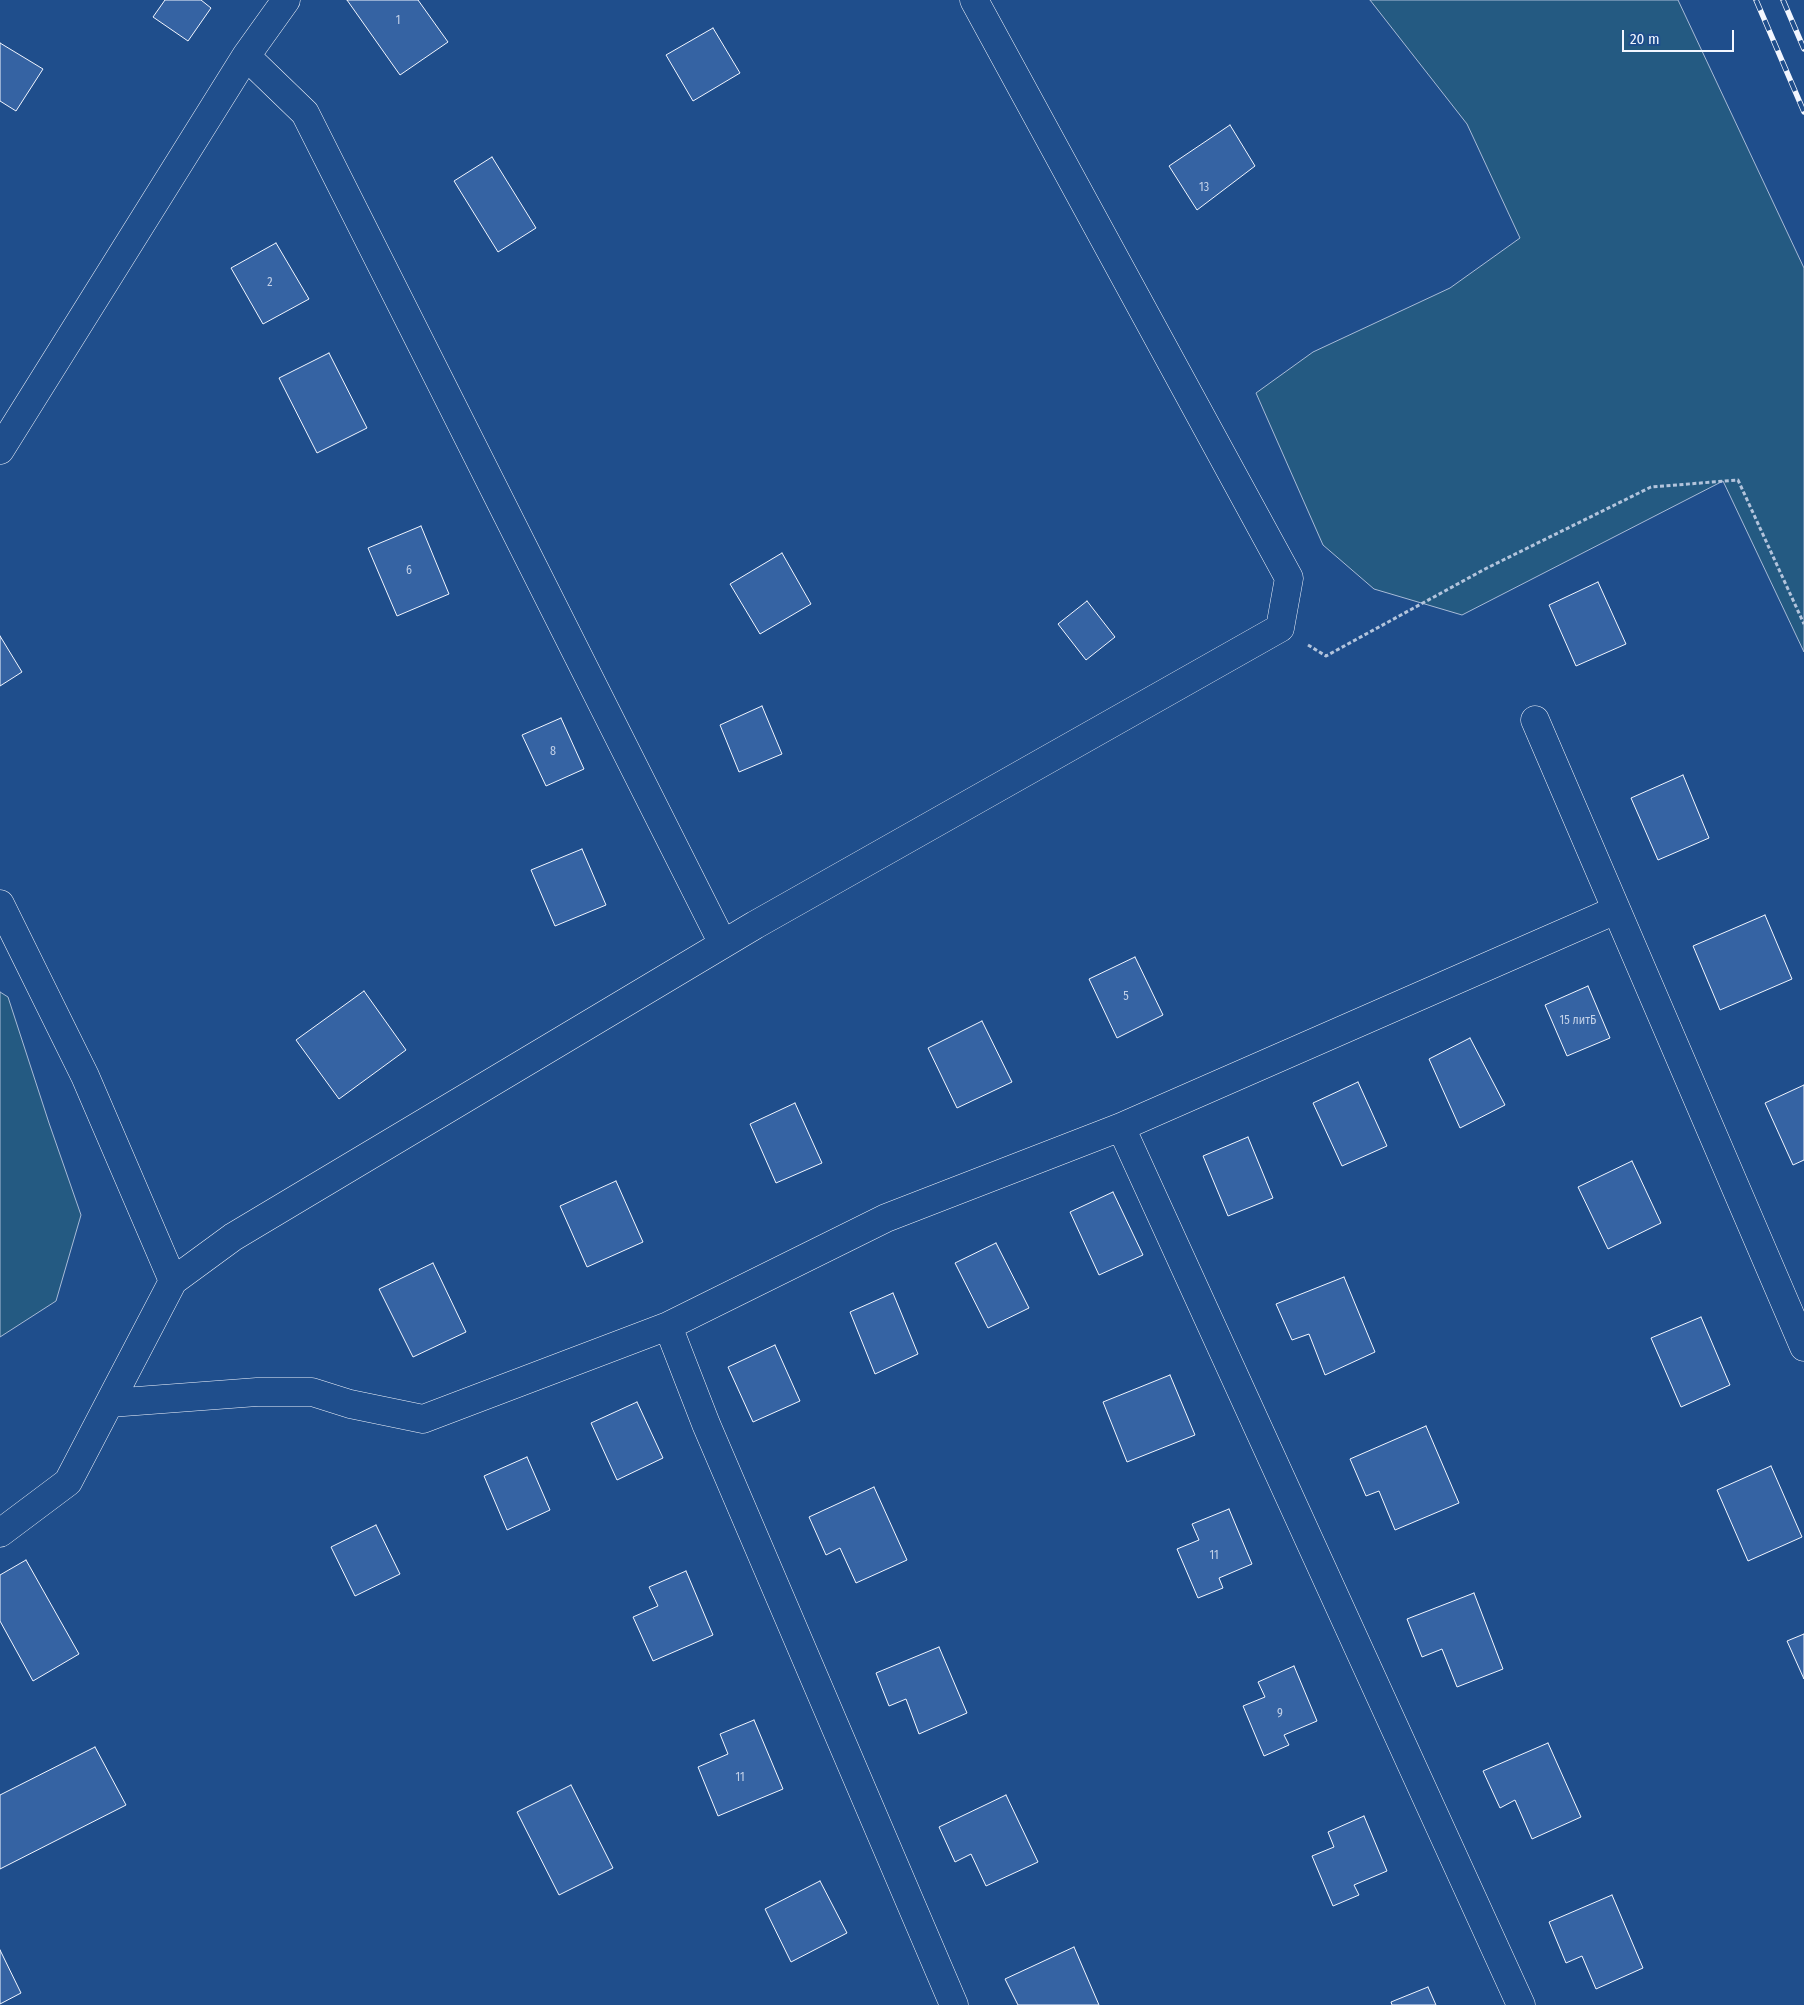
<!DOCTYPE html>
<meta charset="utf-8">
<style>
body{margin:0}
#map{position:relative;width:1804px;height:2005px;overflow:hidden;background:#1f4e8c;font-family:"Fira Sans Condensed",sans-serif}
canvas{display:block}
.scale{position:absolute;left:1622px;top:30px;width:112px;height:22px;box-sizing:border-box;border:2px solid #f2f6ff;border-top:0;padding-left:6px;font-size:15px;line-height:18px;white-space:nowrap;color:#f2f6ff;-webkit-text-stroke:4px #1f4e8c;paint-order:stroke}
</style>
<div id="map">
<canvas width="1804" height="2005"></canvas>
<div class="scale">20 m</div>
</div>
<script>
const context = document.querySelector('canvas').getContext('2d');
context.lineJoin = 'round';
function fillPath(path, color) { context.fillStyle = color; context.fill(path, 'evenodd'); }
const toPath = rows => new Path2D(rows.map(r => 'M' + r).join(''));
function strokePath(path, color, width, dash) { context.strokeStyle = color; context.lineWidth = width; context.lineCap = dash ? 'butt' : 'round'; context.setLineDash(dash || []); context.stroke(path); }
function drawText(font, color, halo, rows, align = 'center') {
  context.font = font + ' "Fira Sans Condensed",sans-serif'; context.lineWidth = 4; context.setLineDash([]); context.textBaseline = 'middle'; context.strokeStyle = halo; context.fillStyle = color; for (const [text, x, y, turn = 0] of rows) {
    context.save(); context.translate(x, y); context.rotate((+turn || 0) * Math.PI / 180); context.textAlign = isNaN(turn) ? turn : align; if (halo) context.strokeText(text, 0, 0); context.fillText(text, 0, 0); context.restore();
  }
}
const green = toPath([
 [1370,0,1678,0,1804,268,1804,652,1723,481,1462,615,1374,589,1323,545,1256,393,1313,352,1450,288,1520,238,1467,124,1370,0],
 [0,992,8,997,49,1123,81,1215,56,1301,0,1337,0,992]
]);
fillPath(green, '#245a82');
strokePath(green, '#a8bbd7', 1);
const building = toPath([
 [165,0,201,0,211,8,188,41,153,17,165,0],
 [347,0,418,0,448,42,400,75,347,0],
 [713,28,740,73,693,101,666,55,713,28],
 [0,43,43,69,16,111,0,101,0,43],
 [1230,125,1255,166,1197,210,1169,166,1230,125],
 [492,157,536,228,498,252,454,181,492,157],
 [276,243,309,299,263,324,231,268,276,243],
 [329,353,367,428,317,453,279,378,329,353],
 [421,526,449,594,397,616,368,548,421,526],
 [782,553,811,604,760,634,730,584,782,553],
 [1598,582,1626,644,1576,666,1549,605,1598,582],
 [1087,601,1115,637,1086,660,1058,624,1087,601],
 [0,636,22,672,0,686,0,636],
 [762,706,782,754,739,772,720,725,762,706],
 [561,718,584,769,546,786,522,735,561,718],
 [1683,775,1709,838,1658,860,1631,798,1683,775],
 [582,849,606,905,555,926,531,870,582,849],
 [1765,915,1792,979,1720,1010,1693,946,1765,915],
 [1135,957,1163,1015,1117,1038,1089,979,1135,957],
 [1588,986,1610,1038,1567,1056,1545,1005,1588,986],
 [364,991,406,1050,339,1099,296,1040,364,991],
 [982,1021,1012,1082,957,1108,928,1048,982,1021],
 [1470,1038,1505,1105,1460,1128,1429,1059,1470,1038],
 [1358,1082,1387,1146,1342,1166,1313,1103,1358,1082],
 [1804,1085,1804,1160,1793,1165,1765,1103,1804,1085],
 [795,1103,822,1163,776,1183,750,1124,795,1103],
 [1248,1137,1273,1198,1228,1216,1203,1156,1248,1137],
 [1632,1161,1661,1223,1608,1249,1578,1187,1632,1161],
 [616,1181,643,1242,587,1267,560,1206,616,1181],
 [1113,1192,1143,1255,1099,1275,1070,1212,1113,1192],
 [996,1243,1029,1308,988,1328,955,1263,996,1243],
 [433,1263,466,1332,413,1357,379,1289,433,1263],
 [1344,1277,1375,1352,1325,1375,1309,1334,1292,1340,1276,1304,1344,1277],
 [893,1293,918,1354,875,1374,850,1312,893,1293],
 [1701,1317,1730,1385,1681,1407,1651,1338,1701,1317],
 [775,1345,800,1401,753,1422,728,1367,775,1345],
 [1170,1375,1195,1435,1127,1462,1103,1402,1170,1375],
 [637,1402,663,1458,617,1480,591,1423,637,1402],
 [1426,1426,1459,1503,1395,1530,1379,1491,1366,1496,1350,1459,1426,1426],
 [527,1457,550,1510,507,1530,484,1476,527,1457],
 [1771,1466,1802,1537,1748,1561,1717,1490,1771,1466],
 [874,1487,907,1560,856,1583,840,1548,826,1555,809,1517,874,1487],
 [1229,1509,1252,1564,1219,1578,1223,1588,1198,1598,1177,1549,1199,1540,1192,1524,1229,1509],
 [376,1525,400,1574,355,1596,331,1547,376,1525],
 [26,1560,79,1654,33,1681,0,1621,0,1575,26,1560],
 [686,1571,713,1635,653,1661,633,1617,658,1606,649,1587,686,1571],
 [1474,1593,1503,1669,1457,1687,1442,1649,1422,1657,1407,1619,1474,1593],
 [1804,1634,1804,1679,1787,1641,1804,1634],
 [939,1647,967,1713,919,1734,906,1699,889,1706,876,1673,939,1647],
 [1294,1666,1317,1721,1284,1735,1289,1745,1264,1756,1243,1706,1265,1697,1258,1682,1294,1666],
 [754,1720,783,1789,718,1816,698,1767,728,1754,720,1734,754,1720],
 [1548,1743,1581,1817,1532,1839,1515,1800,1500,1808,1483,1771,1548,1743],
 [95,1747,126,1805,0,1869,0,1795,95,1747],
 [571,1785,613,1868,559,1895,517,1812,571,1785],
 [1006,1795,1038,1862,986,1886,971,1854,955,1862,939,1827,1006,1795],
 [1364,1816,1387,1871,1354,1885,1359,1895,1333,1906,1312,1856,1334,1847,1328,1832,1364,1816],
 [820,1881,847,1933,791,1962,765,1909,820,1881],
 [1612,1895,1643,1968,1596,1989,1582,1956,1566,1963,1549,1922,1612,1895],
 [1074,1947,1099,2005,1018,2005,1005,1979,1074,1947],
 [0,1950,21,1993,0,2004,0,1950],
 [1428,1987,1436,2005,1392,2005,1391,2002,1428,1987]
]);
fillPath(building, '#3563a3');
strokePath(building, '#f2f6ff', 1);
const minor = toPath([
 [246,56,286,0],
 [0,450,246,56,305,113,723,944],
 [1535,720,1804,1347],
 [0,904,85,1076,173,1281],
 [1121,1127,1521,2005],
 [668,1326,706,1424,954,2005],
 [110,1403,257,1392,312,1392,350,1404,423,1419,668,1326,886,1218,1121,1127,1616,910],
 [0,1533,68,1482,173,1281,233,1237,755,925,1280,628,1289,578,974,0]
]);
strokePath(minor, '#f2f6ff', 29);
strokePath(toPath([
 [1308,645,1326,656,1485,569,1651,487,1738,480,1804,624]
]), '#b3c4dc', 3, [4, 2.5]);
strokePath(minor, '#1f4e8c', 28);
const rail = toPath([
 [1756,0,1804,112],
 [1783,0,1804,49]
]);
strokePath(rail, '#f2f6ff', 5.5);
strokePath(rail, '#1f4e8c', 4, [11]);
drawText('12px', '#c3d1e8', null, [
 ["1",398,21],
 ["13",1204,188],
 ["2",270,283],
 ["6",409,571],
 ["8",553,752],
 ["5",1126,997],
 ["15 литБ",1578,1021],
 ["11",1214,1556],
 ["9",1280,1714],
 ["11",740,1778]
]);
</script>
